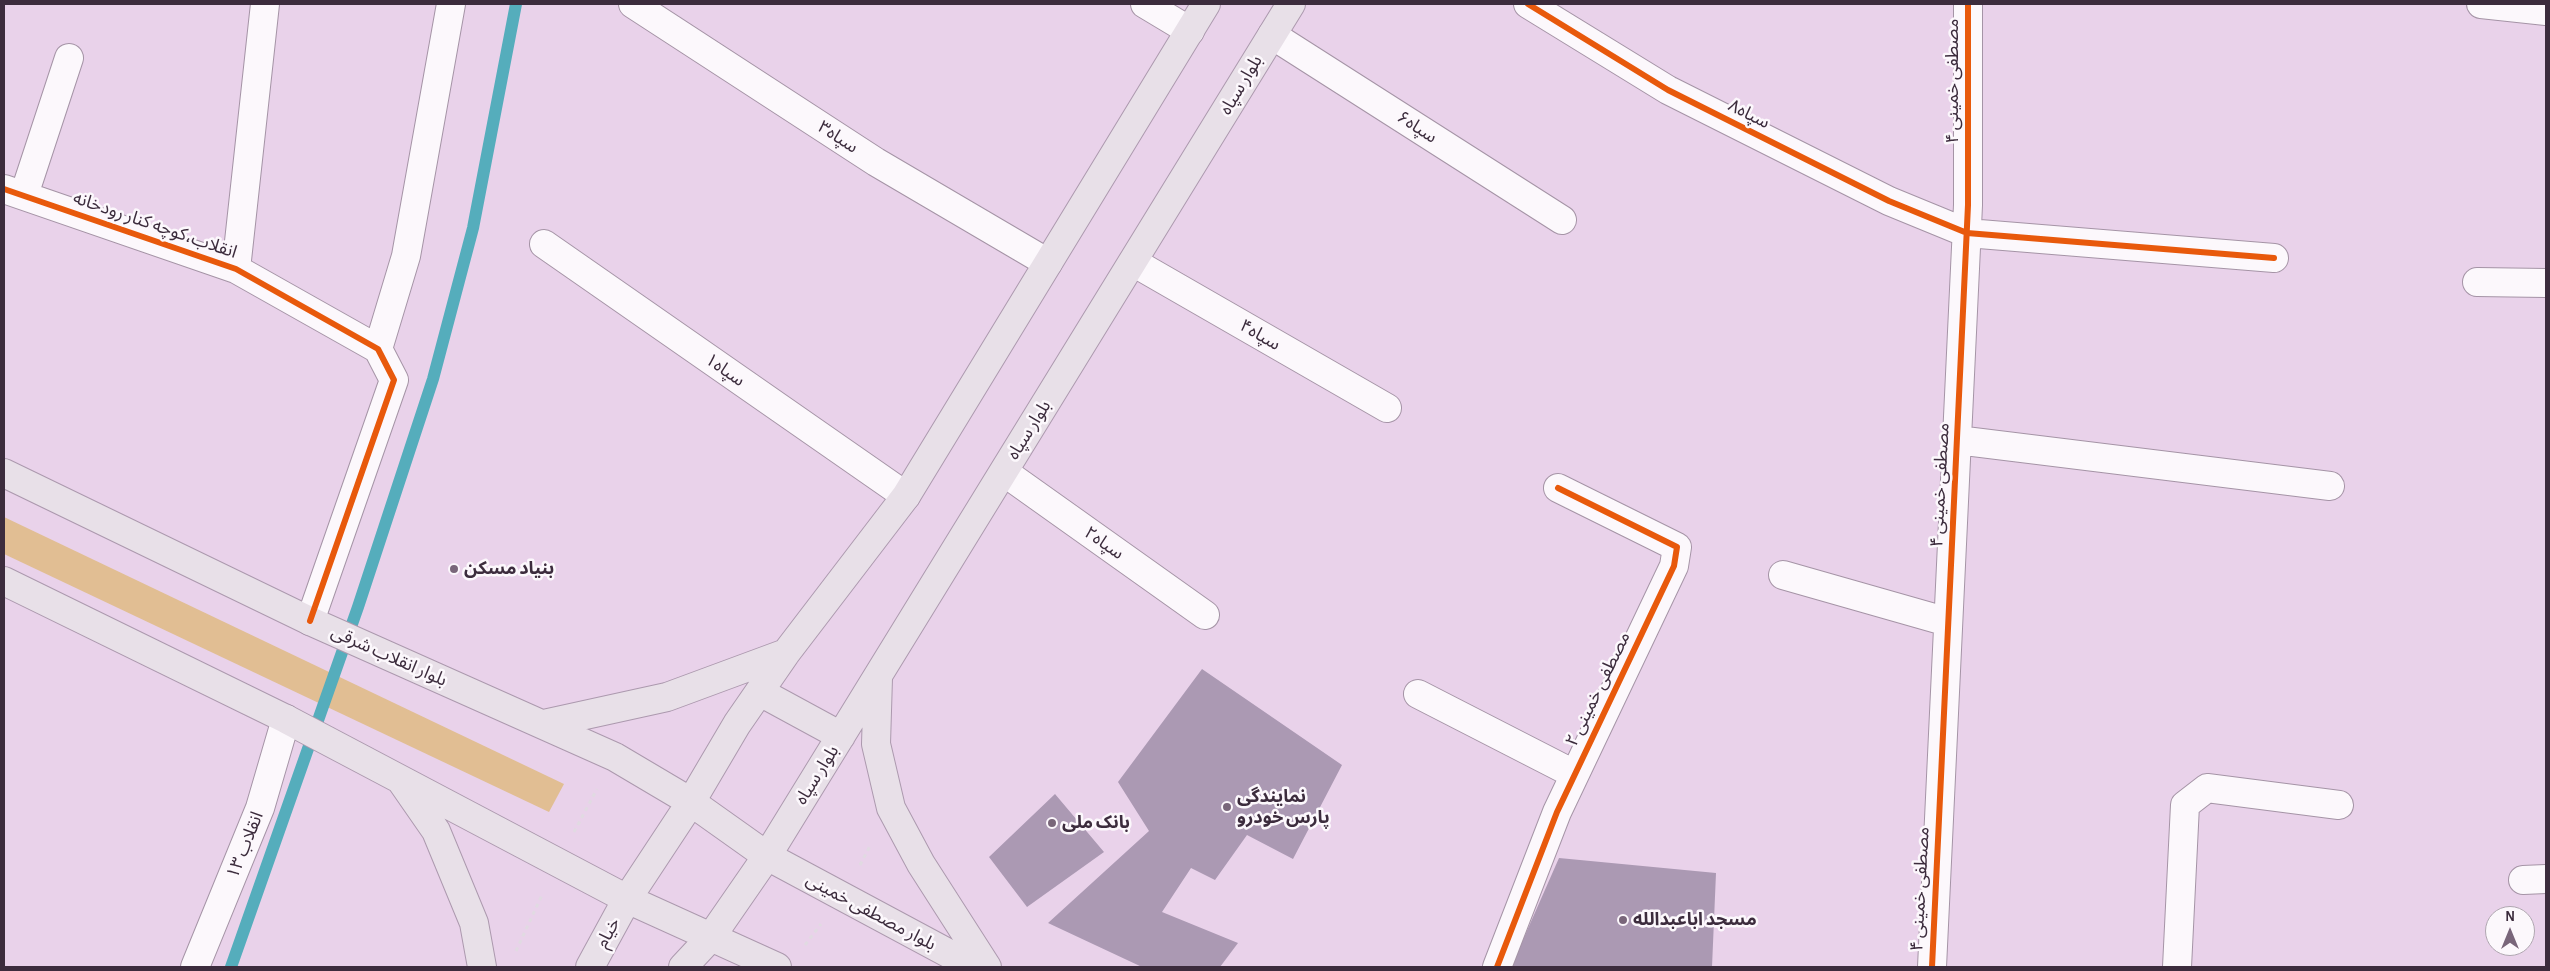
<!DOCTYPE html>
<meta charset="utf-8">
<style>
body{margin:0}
#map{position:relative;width:2550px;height:971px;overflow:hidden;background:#e9d2ea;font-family:"Alegreya Sans",sans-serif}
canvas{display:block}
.frame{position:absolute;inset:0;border:5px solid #3c2c3d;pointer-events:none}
.north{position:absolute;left:2485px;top:906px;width:50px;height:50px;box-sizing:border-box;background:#fcf8fc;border:1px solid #afa6b0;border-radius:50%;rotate:0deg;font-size:14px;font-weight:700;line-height:20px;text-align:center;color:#3c2c3d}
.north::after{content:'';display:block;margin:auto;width:18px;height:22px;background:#79667a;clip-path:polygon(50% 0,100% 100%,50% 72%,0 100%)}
</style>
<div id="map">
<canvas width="2550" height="971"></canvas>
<div class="frame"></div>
<div class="north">N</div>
</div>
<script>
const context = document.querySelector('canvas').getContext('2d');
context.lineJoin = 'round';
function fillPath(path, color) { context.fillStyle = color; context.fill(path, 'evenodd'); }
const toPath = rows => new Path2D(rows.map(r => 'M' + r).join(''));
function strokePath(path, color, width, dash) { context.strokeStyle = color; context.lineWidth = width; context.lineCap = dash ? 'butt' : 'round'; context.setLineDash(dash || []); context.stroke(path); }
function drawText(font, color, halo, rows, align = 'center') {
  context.font = font + ' "Alegreya Sans","Noto Sans Arabic",sans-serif'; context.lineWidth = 5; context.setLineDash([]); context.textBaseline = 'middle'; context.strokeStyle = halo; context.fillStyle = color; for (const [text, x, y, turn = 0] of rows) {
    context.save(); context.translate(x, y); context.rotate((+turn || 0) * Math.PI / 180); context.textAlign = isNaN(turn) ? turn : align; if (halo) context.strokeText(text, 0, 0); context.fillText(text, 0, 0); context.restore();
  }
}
fillPath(toPath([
 [4,517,564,784,549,812,4,554]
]), '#e1be93');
strokePath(toPath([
 [231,967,358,607,433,379,473,228,516,4]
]), '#55adbc', 12);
fillPath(toPath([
 [1202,669,1342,765,1293,859,1247,835,1215,880,1191,868,1162,912,1238,943,1220,967,1142,967,1048,923,1149,831,1118,782],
 [1055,794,1104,852,1027,907,989,857],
 [1559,858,1716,873,1712,967,1511,967]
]), '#ab99b3');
const minor = toPath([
 [633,4,876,162,1048,263],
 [1145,4,1190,31],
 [1528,4,1668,90,1889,201,1967,233,2274,258],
 [2481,4,2546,11],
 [1272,35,1562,220],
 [4,189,236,269,378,349,394,380,310,621],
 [24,195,69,58],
 [544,244,906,496],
 [1133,262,1387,408],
 [236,269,265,4],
 [2477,282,2546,283],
 [378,349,406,256,451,4],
 [1957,440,2330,486],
 [1004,472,1205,615],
 [1783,575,1948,622],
 [1418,694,1574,774],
 [2523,880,2546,879],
 [195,967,260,808,286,719],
 [1497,967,1557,812,1674,566,1677,547,1558,488],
 [1932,967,1968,205,1968,4],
 [2177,967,2185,805,2207,788,2339,805]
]);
const major = toPath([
 [4,473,310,621,615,757,691,802,767,856,974,967],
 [4,581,286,719,627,899,777,967],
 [878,678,876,744,891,808,921,864,987,967],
 [760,692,841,736],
 [544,724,667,697,786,653],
 [402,782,436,831,474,923,482,967],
 [590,967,627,899,691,802,737,724,786,653,906,496,1206,4],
 [683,967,711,937,767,856,1291,4]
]);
strokePath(minor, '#a594a6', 30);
strokePath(major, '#ac99ae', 30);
strokePath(toPath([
 [574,832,597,789],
 [860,865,870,846],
 [805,945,821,924],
 [516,951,542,895]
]), '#e1dae2', 3, [4, 4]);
strokePath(minor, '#fcf8fc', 28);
strokePath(major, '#e8e0e8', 28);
strokePath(toPath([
 [1528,4,1668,90,1889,201,1967,233,2274,258],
 [4,189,236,269,378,349,394,380,310,621],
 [1497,967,1557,812,1674,566,1677,547,1558,488],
 [1932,967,1968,205,1968,4]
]), '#e8590c', 6);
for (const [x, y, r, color] of [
 [454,569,5,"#79667a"],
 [1227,807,5,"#79667a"],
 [1052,823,5,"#79667a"],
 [1623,920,5,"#79667a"]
]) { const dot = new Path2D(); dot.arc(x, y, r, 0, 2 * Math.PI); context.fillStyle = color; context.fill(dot); strokePath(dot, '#fcf8fc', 2); }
drawText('18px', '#3c2c3d', '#fcf8fc', [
 ["مصطفی خمینی ۴",1953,81,-90],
 ["بلوار سپاه",1241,85,-59],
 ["سپاه۸",1749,114,27],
 ["سپاه۶",1417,127,33],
 ["سپاه۳",838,137,33],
 ["انقلاب،کوچه کنار رودخانه",155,225,19],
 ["سپاه۴",1260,335,30],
 ["سپاه۱",725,370,35],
 ["بلوار سپاه",1029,430,-58],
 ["مصطفی خمینی ۴",1940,485,-87],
 ["سپاه۲",1104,543,35],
 ["بلوار انقلاب شرقی",389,656,24],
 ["مصطفی خمینی ۲",1598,689,-64],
 ["بلوار سپاه",817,775,-58],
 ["انقلاب ۱۳",245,845,-68],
 ["مصطفی خمینی ۴",1920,889,-87],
 ["بلوار مصطفی خمینی",871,912,28],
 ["خیام",608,933,-62]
]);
drawText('bold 18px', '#3c2c3d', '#fcf8fc', [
 ["بنیاد مسکن",464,569],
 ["نمایندگی",1237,797],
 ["پارس خودرو",1237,818],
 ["بانک ملی",1062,823],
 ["مسجد اباعبدالله",1633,920]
], 'left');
</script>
